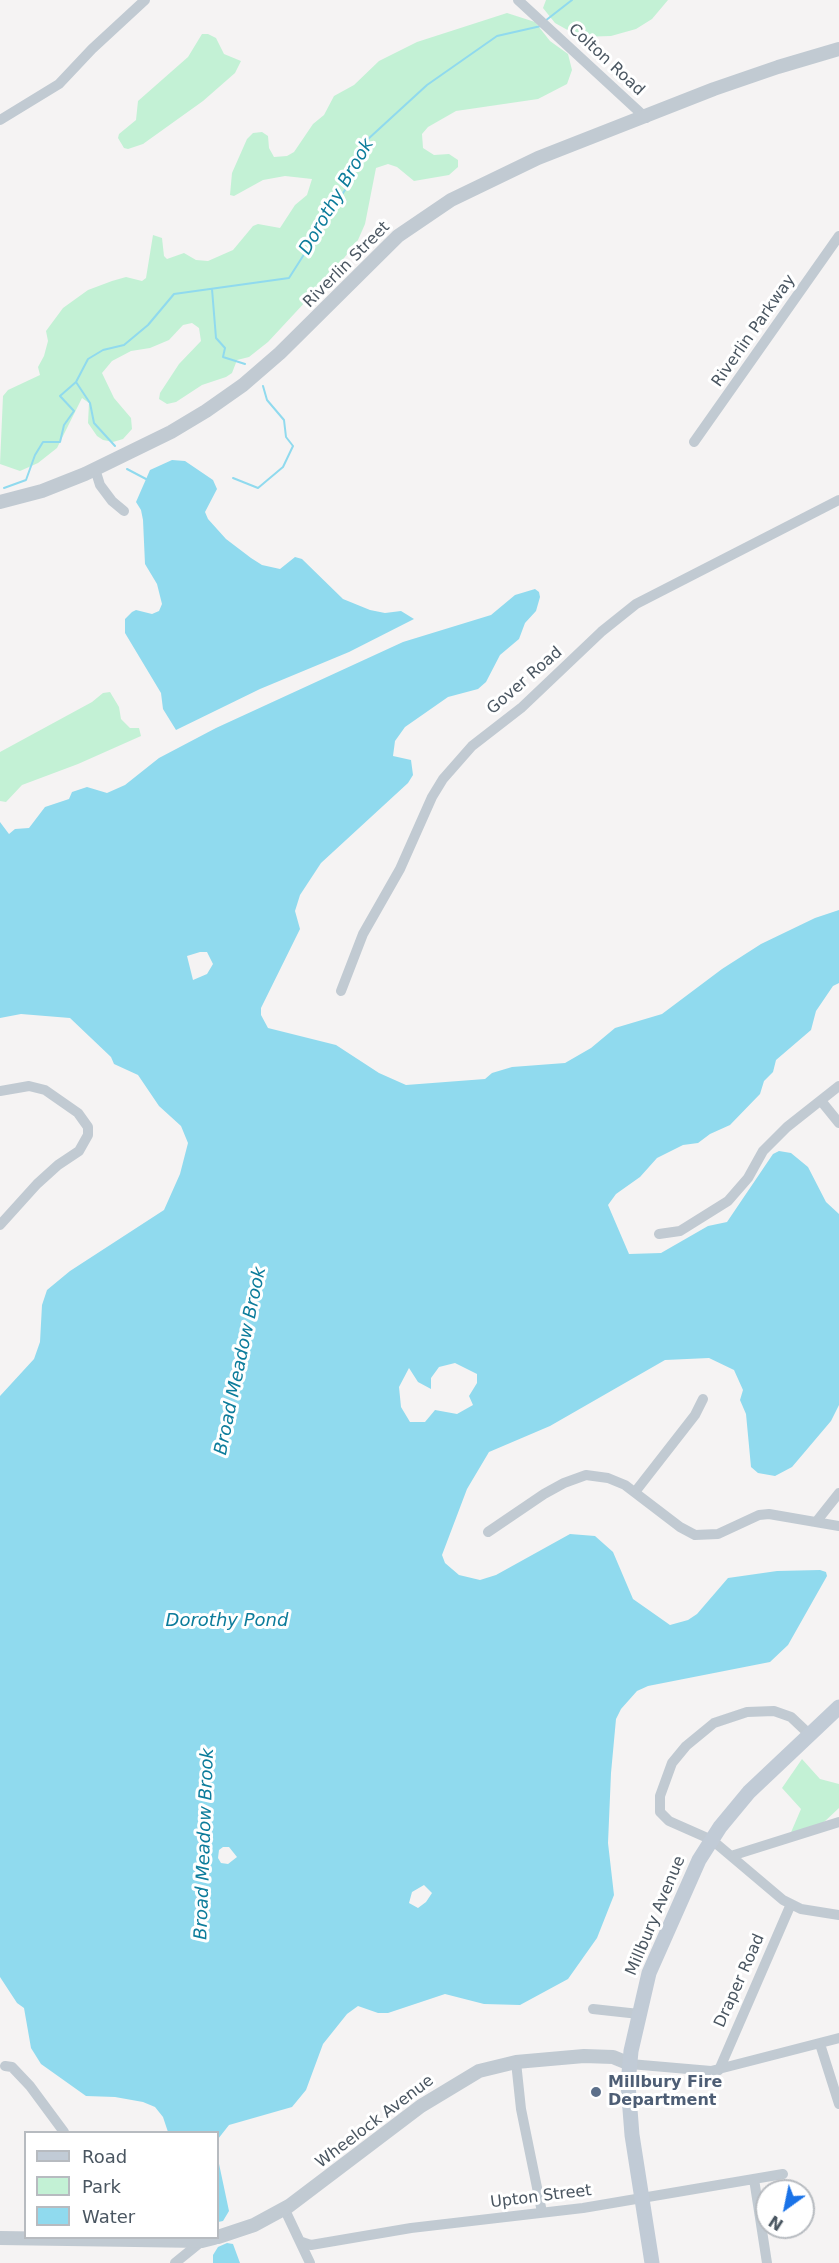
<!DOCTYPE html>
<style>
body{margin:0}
#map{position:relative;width:839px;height:2263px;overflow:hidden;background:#f5f3f3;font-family:"DejaVu Sans",sans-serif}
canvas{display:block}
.legend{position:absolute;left:24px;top:2131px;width:195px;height:108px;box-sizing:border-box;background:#fff;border:2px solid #b7bbc0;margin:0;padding:8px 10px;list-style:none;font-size:18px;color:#4a5661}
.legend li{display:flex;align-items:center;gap:12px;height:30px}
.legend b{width:30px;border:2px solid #b7bbc0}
.north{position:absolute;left:755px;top:2179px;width:60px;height:60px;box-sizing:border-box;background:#fff;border:2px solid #b7bbc0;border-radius:50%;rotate:213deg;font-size:16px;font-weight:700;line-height:24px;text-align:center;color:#4a5661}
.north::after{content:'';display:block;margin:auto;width:21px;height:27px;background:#1a73e8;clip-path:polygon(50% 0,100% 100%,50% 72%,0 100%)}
</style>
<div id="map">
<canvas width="839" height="2263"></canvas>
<ul class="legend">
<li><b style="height:8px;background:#c1cbd6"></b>Road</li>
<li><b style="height:16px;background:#c3f1d5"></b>Park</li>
<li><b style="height:16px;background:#90daee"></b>Water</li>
</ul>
<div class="north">N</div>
</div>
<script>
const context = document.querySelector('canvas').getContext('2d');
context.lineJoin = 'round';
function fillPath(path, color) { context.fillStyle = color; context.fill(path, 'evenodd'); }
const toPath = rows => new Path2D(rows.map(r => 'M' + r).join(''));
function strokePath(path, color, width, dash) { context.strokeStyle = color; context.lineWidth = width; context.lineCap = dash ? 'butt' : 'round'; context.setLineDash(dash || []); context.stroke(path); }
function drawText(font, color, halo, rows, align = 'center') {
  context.font = font + ' "DejaVu Sans",sans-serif'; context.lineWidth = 6; context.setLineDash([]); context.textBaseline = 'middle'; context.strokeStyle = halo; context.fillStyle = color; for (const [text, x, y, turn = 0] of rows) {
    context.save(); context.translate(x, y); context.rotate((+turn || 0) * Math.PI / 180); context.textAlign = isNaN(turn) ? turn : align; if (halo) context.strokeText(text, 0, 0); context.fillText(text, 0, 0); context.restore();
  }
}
fillPath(toPath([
 [546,0,668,0,652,19,636,29,611,36,580,37,555,23,543,8],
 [507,13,535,22,550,41,568,54,572,70,567,84,538,99,456,111,428,127,422,134,423,148,434,155,449,154,458,160,458,167,449,175,414,181,397,167,388,164,376,168,365,224,358,240,334,271,268,342,249,357,237,360,232,373,226,377,202,385,176,402,167,404,159,399,160,393,179,364,201,341,199,328,192,323,183,325,169,340,150,348,131,351,112,361,102,373,114,398,131,418,132,429,123,439,113,442,103,440,97,436,88,423,89,403,82,398,57,448,38,463,20,471,0,464,3,396,8,390,40,375,38,367,44,356,48,341,46,331,63,308,88,290,112,281,126,277,142,281,146,278,153,235,162,238,164,256,167,259,184,253,196,260,208,261,233,250,253,226,258,224,280,228,295,205,307,195,312,179,285,176,263,180,234,196,230,195,232,173,247,139,253,133,262,132,268,136,269,148,274,157,287,156,294,152,313,124,324,115,334,96,354,85,379,61,417,42],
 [202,34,208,34,216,38,224,54,241,61,235,73,203,101,143,144,128,149,124,148,118,138,119,134,136,120,138,101,188,57],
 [110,692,119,707,121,719,130,728,139,728,141,736,78,764,22,785,6,802,0,801,0,752,92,702,103,693],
 [802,1759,820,1779,839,1784,839,1808,823,1823,789,1837,801,1809,782,1788]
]), '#c3f1d5');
fillPath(toPath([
 [172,460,185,461,213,480,217,489,205,512,208,519,226,539,251,558,262,565,280,569,295,557,302,559,343,599,370,610,385,613,401,611,414,619,349,652,260,689,176,730,163,709,161,693,125,633,125,619,132,612,136,610,152,614,159,611,162,604,157,584,145,564,143,520,141,510,136,502,150,470],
 [535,589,539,592,540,597,536,611,525,623,519,639,500,655,486,682,478,689,448,697,405,727,395,741,393,756,411,760,413,775,408,783,321,863,300,895,295,911,300,929,261,1008,261,1015,268,1028,336,1045,379,1073,406,1085,485,1079,492,1073,512,1067,565,1063,591,1048,615,1028,662,1014,722,969,761,944,815,918,839,910,839,983,833,986,816,1011,811,1030,776,1060,773,1072,764,1081,760,1094,730,1125,710,1134,698,1143,683,1145,657,1158,640,1177,616,1194,608,1205,629,1254,661,1253,708,1226,727,1222,773,1154,779,1151,791,1153,808,1167,826,1202,839,1214,839,1405,831,1421,792,1467,775,1476,758,1473,751,1467,746,1414,740,1400,743,1390,734,1370,709,1358,665,1360,550,1426,489,1452,467,1489,442,1555,445,1563,459,1575,480,1580,496,1575,570,1534,595,1536,613,1552,633,1599,670,1625,688,1620,697,1614,728,1578,777,1571,820,1570,826,1572,827,1576,788,1645,770,1662,648,1686,637,1691,621,1709,616,1719,611,1773,608,1843,614,1895,597,1938,568,1979,520,2005,484,2004,445,1994,388,2013,378,2013,358,2006,347,2014,323,2044,306,2090,292,2107,229,2125,218,2139,218,2132,168,2132,163,2117,155,2107,143,2102,115,2097,86,2096,41,2064,31,2048,24,2008,17,2003,0,1977,0,1396,34,1359,40,1342,42,1305,47,1290,70,1271,164,1210,180,1174,188,1143,181,1126,159,1106,138,1075,114,1064,111,1057,70,1018,21,1014,0,1018,0,822,9,834,15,829,29,828,45,807,69,799,72,792,87,787,107,793,125,785,159,758,216,728,403,642,491,615,515,595],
 [200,952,207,952,213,964,207,974,193,980,187,956],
 [455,1363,477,1374,477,1383,469,1396,473,1405,457,1414,435,1410,425,1422,410,1422,401,1407,399,1387,409,1368,418,1382,431,1389,431,1378,439,1367],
 [223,1847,229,1847,237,1857,228,1864,221,1863,218,1858,219,1850],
 [424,1885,432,1893,426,1902,418,1908,409,1903,412,1892],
 [218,2159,229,2211,223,2221,218,2222],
 [227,2243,233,2244,240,2263,213,2263,213,2255,218,2247]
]), '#90daee');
strokePath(toPath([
 [545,21,572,0],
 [212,289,216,338,225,348,223,357,245,364],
 [115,446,94,423,90,403,76,382,88,359,103,350,124,345,148,325,174,294,289,278,345,190,367,140,427,85,497,36,541,26],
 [127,469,146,479],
 [233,478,258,488,283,467,293,446,286,437,284,420,267,400,263,386],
 [4,488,26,480,35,455,43,442,60,442,64,425,74,411,60,396,76,382]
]), '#90daee', 2);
strokePath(toPath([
 [518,0,646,118],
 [0,120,59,84,92,49,145,0],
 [694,442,839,236],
 [95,469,100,485,112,501,124,511],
 [341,991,363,934,400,869,432,797,443,779,472,746,521,708,601,632,636,604,839,500],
 [0,1091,29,1086,45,1090,78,1113,88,1127,88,1135,79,1151,58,1165,37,1184,0,1225],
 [822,1102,839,1123],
 [659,1234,680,1231,728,1201,748,1178,763,1151,787,1127,839,1086],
 [635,1492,695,1415,703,1399],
 [816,1522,839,1493],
 [488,1532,544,1494,564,1483,586,1475,608,1478,625,1485,680,1527,695,1535,718,1534,759,1515,769,1514,839,1526],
 [809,1734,791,1717,774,1711,747,1712,714,1723,686,1746,672,1763,660,1796,660,1812,669,1821,712,1840,783,1900,801,1909,839,1915],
 [731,1856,839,1822],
 [593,2009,639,2014],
 [820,2044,839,2104],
 [516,2062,521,2109,542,2212],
 [630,2064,711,2071,839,2038],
 [5,2066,12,2067,30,2086,64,2132],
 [719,2070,791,1904],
 [754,2179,767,2263],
 [284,2208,310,2263],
 [302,2242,311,2245,411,2228,583,2208,783,2174],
 [175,2263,202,2241]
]), '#c1cad2', 10);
strokePath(toPath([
 [0,502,42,491,85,474,171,432,206,411,243,385,280,353,398,236,451,200,538,158,714,89,778,67,839,49],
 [218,2237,254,2225,289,2206,421,2106,479,2071,516,2062,584,2056,613,2057,630,2064],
 [0,2238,202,2241,214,2238]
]), '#c1cad2', 14);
strokePath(toPath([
 [652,2263,632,2135,628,2084,631,2051,649,1973,699,1860,720,1827,749,1792,839,1707]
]), '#c1cbd6', 15);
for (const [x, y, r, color] of [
 [596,2092,6,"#5c6f8a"]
]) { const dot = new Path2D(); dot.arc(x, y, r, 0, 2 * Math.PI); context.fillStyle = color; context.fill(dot); strokePath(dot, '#fff', 2); }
drawText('16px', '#4a5661', '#fff', [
 ["Colton Road",606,60,43],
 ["Riverlin Street",347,265,-45],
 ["Riverlin Parkway",754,331,-55],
 ["Gover Road",525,681,-41],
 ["Millbury Avenue",656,1916,-67],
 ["Draper Road",740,1981,-66],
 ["Wheelock Avenue",375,2122,-37],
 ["Upton Street",541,2197,-7]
]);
drawText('bold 16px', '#4e5e75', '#fff', [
 ["Millbury Fire",608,2083],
 ["Department",608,2101]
], 'left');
drawText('italic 18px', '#0c7c9b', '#fff', [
 ["Dorothy Brook",337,197,-60],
 ["Broad Meadow Brook",241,1361,-78],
 ["Dorothy Pond",227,1621],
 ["Broad Meadow Brook",205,1844,-88]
]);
</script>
